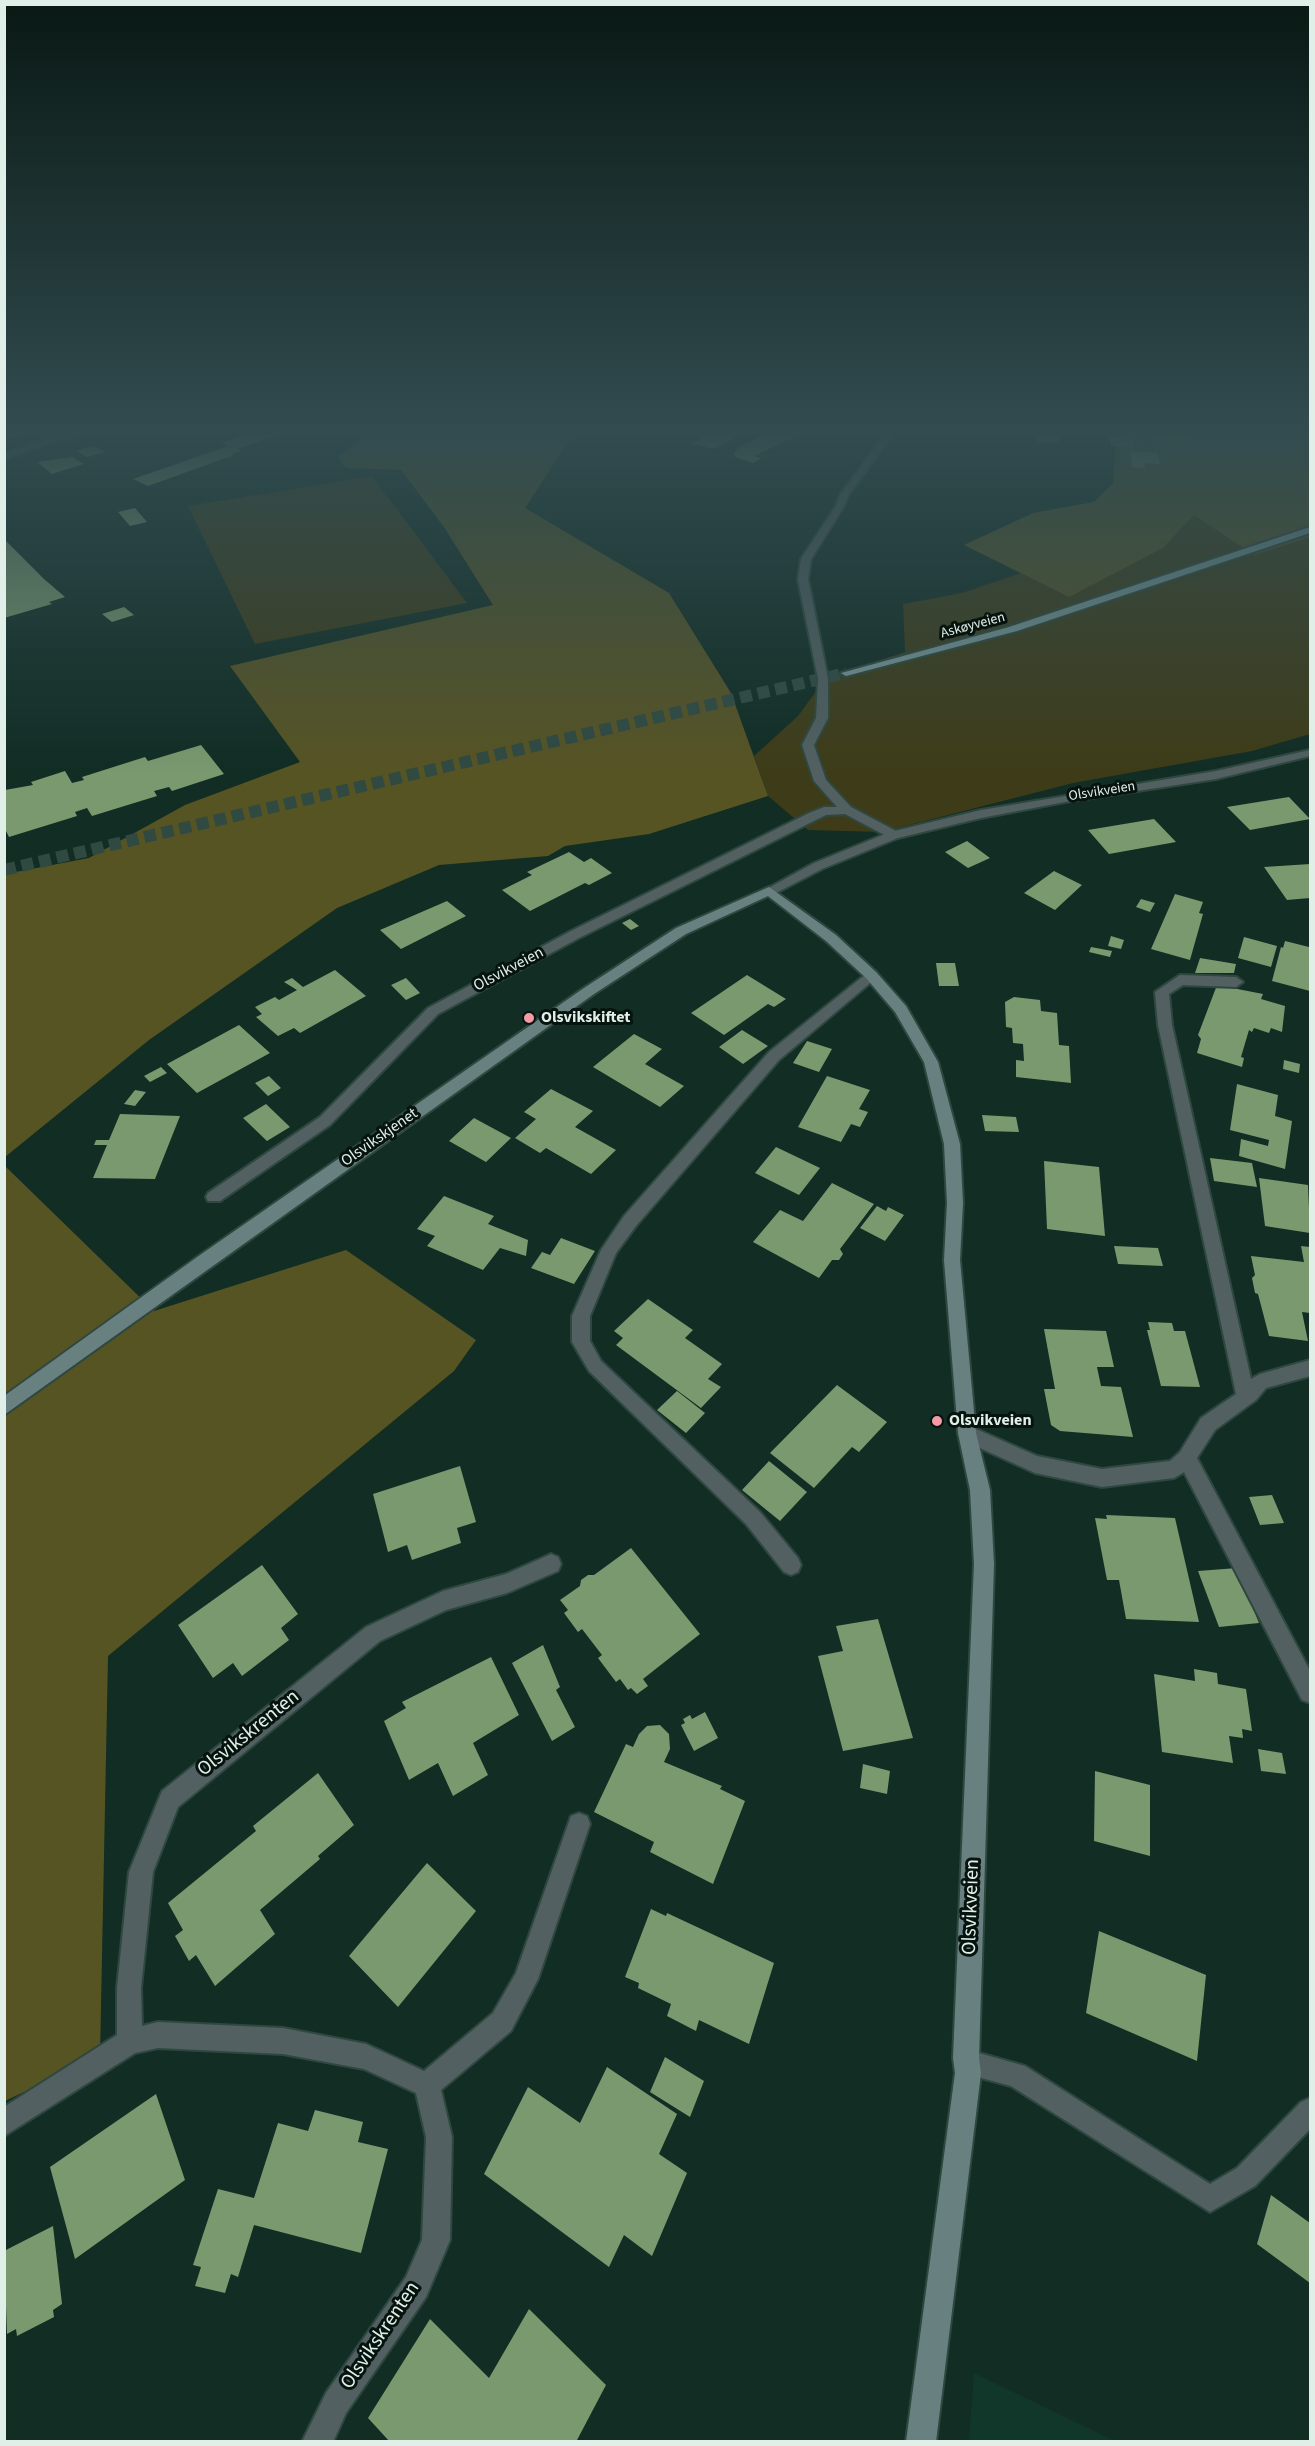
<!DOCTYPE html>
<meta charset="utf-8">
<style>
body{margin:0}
#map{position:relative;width:1315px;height:2446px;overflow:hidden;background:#112d24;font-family:"Source Sans 3",sans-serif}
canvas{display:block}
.frame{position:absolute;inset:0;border:6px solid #e0f0e9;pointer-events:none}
</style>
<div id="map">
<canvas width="1315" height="2446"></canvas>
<div class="frame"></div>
</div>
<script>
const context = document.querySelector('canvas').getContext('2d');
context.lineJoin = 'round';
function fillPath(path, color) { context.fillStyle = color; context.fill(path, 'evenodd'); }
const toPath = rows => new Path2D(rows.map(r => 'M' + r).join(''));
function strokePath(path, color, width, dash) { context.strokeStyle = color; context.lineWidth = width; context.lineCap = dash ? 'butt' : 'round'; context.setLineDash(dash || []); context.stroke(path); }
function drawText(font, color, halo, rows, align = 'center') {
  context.font = font + ' "Source Sans 3",sans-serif'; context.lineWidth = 6; context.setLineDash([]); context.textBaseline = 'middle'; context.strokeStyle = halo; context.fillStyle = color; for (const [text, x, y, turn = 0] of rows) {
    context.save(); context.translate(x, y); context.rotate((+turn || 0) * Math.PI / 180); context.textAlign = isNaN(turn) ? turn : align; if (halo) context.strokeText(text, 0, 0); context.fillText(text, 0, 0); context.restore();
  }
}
fillPath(toPath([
 [974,2373,1115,2441,969,2441]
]), '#11372b');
fillPath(toPath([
 [372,476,467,603,255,644,188,506],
 [1205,503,1310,531,1310,734,1252,751,1073,783,882,832,808,830,768,796,754,756,798,716,825,679,905,652,903,604,962,593,1021,573,1069,596,1163,548]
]), '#3e3c18');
fillPath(toPath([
 [576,430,525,508,669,593,731,693,768,796,649,834,565,846,548,856,439,865,337,908,149,1040,5,1157,5,874,89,858,185,805,300,762,230,666,493,605,444,527,401,470,346,468,338,457,371,431],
 [1117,430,1310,430,1310,537,1254,555,1194,515,1163,548,1069,597,964,545,1033,513,1094,502,1113,483],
 [4,1165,154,1311,346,1250,476,1340,454,1371,108,1656,100,2056,5,2101]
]), '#575424');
fillPath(toPath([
 [4,430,34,430,34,431,4,439],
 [257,430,288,431,237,449,242,451,232,454,234,455,148,486,133,479,228,446,221,443],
 [717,430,746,430,715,449,692,444],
 [775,430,797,436,754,456,762,458,753,463,735,457,733,453,738,450,735,449],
 [1032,430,1055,431,1059,442,1037,442],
 [1164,432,1184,434,1189,437,1189,441,1153,439,1153,434,1164,434],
 [1109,437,1135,438,1137,448,1111,446],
 [94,446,105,452,87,457,76,451],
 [1131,451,1157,453,1160,464,1144,463,1145,468,1131,467,1132,458,1128,455,1131,455],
 [72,457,84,464,52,474,37,462],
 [135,508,147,522,130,526,118,512],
 [4,539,44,579,65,597,49,602,52,604,4,618],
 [124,607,134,615,112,622,102,614],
 [201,745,224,774,172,791,169,787,154,791,157,796,92,816,87,808,75,812,77,816,9,837,5,829,5,790,33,785,31,782,65,771,72,783,84,780,82,777,145,757,148,761],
 [1289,797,1310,819,1250,830,1227,807],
 [1154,819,1176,842,1109,854,1088,830],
 [967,841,990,858,968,868,945,852],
 [569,852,584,862,591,858,612,873,589,885,585,883,530,911,502,890,532,875,527,872],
 [1310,864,1310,898,1287,900,1264,867],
 [1054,871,1082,885,1055,910,1024,893],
 [1175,894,1203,902,1199,913,1203,914,1190,960,1151,949],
 [1141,899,1155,903,1150,912,1136,907],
 [447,901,466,916,401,949,380,930],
 [630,919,639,926,631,930,622,923],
 [1111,936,1124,940,1121,949,1108,946],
 [1244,937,1277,946,1271,967,1238,958],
 [1285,941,1309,947,1310,991,1272,981,1281,947,1283,948],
 [1091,947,1112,951,1110,957,1089,952],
 [1200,958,1236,964,1234,973,1195,973],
 [936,963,955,963,959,986,939,986],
 [335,970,366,996,300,1033,294,1028,278,1036,256,1017,262,1014,255,1007,275,997,279,1000,297,990,284,982,292,978,303,987],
 [747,975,786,999,774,1007,768,1004,724,1035,691,1013],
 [406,978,420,993,406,1000,391,985],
 [1217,985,1263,994,1261,999,1285,1006,1282,1032,1271,1028,1269,1033,1254,1028,1252,1032,1249,1030,1241,1057,1244,1058,1242,1067,1197,1053,1201,1039,1198,1035],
 [1014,997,1040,1000,1041,1011,1057,1013,1059,1045,1069,1046,1071,1083,1016,1077,1016,1060,1024,1061,1023,1044,1013,1043,1012,1028,1006,1027,1005,1002],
 [239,1025,270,1053,197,1093,167,1064],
 [742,1030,768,1046,743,1064,719,1047],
 [634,1034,662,1049,645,1064,684,1086,660,1107,593,1067],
 [807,1041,832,1049,819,1072,793,1063],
 [1284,1060,1300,1064,1299,1073,1283,1069],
 [161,1067,167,1073,150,1082,144,1076],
 [269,1076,281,1088,268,1096,255,1083],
 [827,1076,870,1090,859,1109,868,1112,860,1127,851,1124,841,1142,798,1127],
 [1237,1084,1278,1095,1275,1116,1292,1121,1285,1169,1239,1156,1241,1139,1268,1146,1269,1140,1230,1130],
 [551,1089,593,1111,575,1127,616,1150,591,1174,546,1148,540,1153,515,1138,536,1119,524,1112],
 [135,1090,146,1092,135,1106,124,1104],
 [266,1104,290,1127,267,1141,243,1118],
 [120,1114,180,1116,155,1179,93,1178,107,1145,94,1145,96,1140,109,1140],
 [982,1115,1016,1117,1019,1132,985,1131],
 [474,1118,511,1138,486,1162,449,1141],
 [776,1147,820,1168,799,1195,755,1173],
 [1210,1158,1252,1163,1257,1187,1214,1181],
 [1044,1161,1099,1167,1105,1236,1047,1229],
 [1259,1178,1308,1185,1310,1233,1265,1226],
 [832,1183,874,1204,840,1249,843,1254,839,1260,832,1260,819,1278,753,1242,780,1210,803,1221],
 [444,1196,494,1216,488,1224,528,1240,526,1256,500,1248,483,1270,427,1246,435,1236,417,1229],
 [877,1206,886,1211,888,1207,904,1215,885,1241,860,1228],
 [561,1238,595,1251,574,1284,531,1268,542,1252,550,1255],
 [1114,1246,1158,1248,1163,1266,1118,1264],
 [1301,1246,1310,1247,1310,1313,1302,1312,1308,1341,1269,1336,1258,1294,1255,1293,1252,1278,1255,1275,1251,1256,1304,1262],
 [648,1299,693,1330,685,1338,722,1364,708,1379,721,1387,701,1408,616,1345,623,1338,614,1331],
 [1148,1322,1172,1323,1174,1331,1185,1331,1200,1387,1161,1386,1147,1330,1150,1330],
 [1044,1329,1106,1331,1114,1367,1097,1367,1101,1386,1121,1387,1133,1437,1060,1431,1051,1425,1044,1389,1055,1389],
 [837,1385,887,1422,859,1452,852,1447,814,1488,770,1453],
 [677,1391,705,1413,686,1433,657,1410],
 [769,1461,807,1492,780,1521,742,1490],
 [460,1466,476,1522,457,1528,461,1543,412,1560,407,1545,388,1552,373,1494],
 [1272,1495,1284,1523,1260,1525,1249,1497],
 [1106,1515,1175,1518,1199,1622,1126,1619,1119,1580,1107,1580,1095,1518,1107,1519],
 [631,1548,700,1634,643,1679,648,1686,637,1694,631,1688,628,1690,620,1679,616,1682,598,1658,602,1655,582,1629,578,1632,564,1613,568,1610,560,1600,580,1586,581,1580,588,1575,594,1575],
 [262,1565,298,1614,281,1628,289,1640,242,1676,233,1663,213,1678,178,1625],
 [1237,1568,1259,1623,1219,1627,1198,1571],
 [878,1619,913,1738,843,1751,818,1656,843,1651,836,1626],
 [543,1645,560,1687,556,1690,575,1727,552,1741,512,1663],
 [491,1657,519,1715,473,1743,488,1775,453,1796,438,1763,409,1780,384,1721,406,1708,402,1702],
 [1194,1669,1217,1673,1218,1684,1246,1689,1252,1731,1242,1729,1243,1738,1229,1736,1233,1763,1162,1752,1154,1674,1195,1681],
 [705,1712,718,1738,694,1751,681,1725,685,1723,683,1719,690,1715,692,1719],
 [660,1725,669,1734,670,1749,664,1762,722,1786,720,1789,745,1801,713,1884,650,1852,654,1842,594,1812,626,1744,633,1747,639,1734,647,1726],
 [1258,1749,1282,1753,1286,1774,1261,1771],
 [863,1764,890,1771,887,1794,860,1788],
 [1095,1771,1150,1785,1150,1856,1094,1841],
 [318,1773,354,1825,318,1856,320,1859,260,1910,275,1934,215,1986,196,1955,189,1961,175,1936,183,1930,168,1903,256,1831,253,1826],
 [427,1863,476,1911,398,2007,349,1956],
 [651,1909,666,1916,667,1913,774,1963,749,2044,699,2020,696,2031,667,2016,671,2004,638,1988,639,1983,625,1977],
 [1099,1931,1206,1975,1197,2061,1086,2013],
 [665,2057,704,2081,690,2117,650,2092],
 [607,2067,677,2114,659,2154,687,2173,652,2256,624,2235,609,2267,484,2174,528,2087,580,2123],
 [156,2094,185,2180,75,2259,50,2167],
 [315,2110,363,2122,358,2142,388,2149,361,2253,254,2225,238,2277,231,2274,225,2293,195,2286,201,2267,193,2265,218,2189,254,2198,278,2123,308,2131],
 [1271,2195,1310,2223,1310,2283,1257,2244],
 [53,2226,62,2304,53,2310,54,2317,17,2336,16,2329,7,2334,4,2251],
 [529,2309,606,2385,576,2442,390,2442,368,2418,430,2319,489,2378]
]), '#7b996f');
strokePath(toPath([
 [4,870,846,673]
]), '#304a42', 12, [12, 6]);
const minor = toPath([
 [888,430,896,430,848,496,844,506,811,559,808,579,828,679,828,718,814,745,826,780,851,807,898,832,898,838,890,838,845,814,826,815,579,938,438,1014,330,1125,220,1201,208,1201,206,1197,208,1193,320,1117,428,1008,569,932,809,813,824,807,837,807,814,781,802,745,816,718,818,679,798,579,801,559,836,506,840,495,888,430],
 [1138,438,1145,443,1139,450,1135,448,1137,443,1134,440,1138,438],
 [871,970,878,975,876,978,779,1060,636,1226,616,1253,590,1316,590,1341,601,1361,760,1512,798,1558,801,1565,798,1572,791,1575,784,1572,746,1524,589,1371,572,1342,572,1316,601,1250,624,1216,769,1052,871,970],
 [1180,975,1236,977,1243,982,1236,987,1183,985,1169,994,1172,1025,1251,1379,1260,1374,1310,1360,1310,1376,1266,1388,1256,1400,1215,1430,1197,1458,1310,1671,1310,1703,1302,1700,1184,1472,1174,1478,1102,1487,1035,1473,960,1439,958,1433,960,1427,967,1425,1037,1456,1102,1469,1170,1461,1180,1452,1201,1418,1236,1394,1158,1025,1155,992,1180,975],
 [551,1554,558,1557,561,1564,558,1571,507,1593,446,1610,380,1641,178,1807,153,1872,141,1988,142,2026,158,2022,283,2028,366,2044,424,2071,493,2013,516,1973,571,1816,579,1813,587,1816,590,1824,538,1979,511,2031,441,2090,452,2137,450,2240,426,2297,346,2413,333,2442,302,2442,326,2393,406,2277,422,2240,426,2137,416,2093,364,2069,283,2054,158,2048,135,2053,4,2136,4,2107,117,2035,117,1988,129,1872,162,1791,366,1627,443,1591,506,1574,551,1554],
 [966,2045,979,2053,1025,2066,1210,2184,1237,2168,1301,2102,1310,2098,1310,2129,1255,2186,1210,2212,1011,2086,963,2073,953,2058,957,2049,966,2045]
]);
const tertiary = toPath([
 [74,430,87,430,4,459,4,454,74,430],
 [1310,750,1310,756,1216,779,1065,802,981,818,898,838,822,869,774,894,769,895,763,891,814,863,890,832,981,810,1216,771,1310,750]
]);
const secondary = toPath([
 [769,887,836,935,876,972,906,1006,938,1062,960,1144,963,1203,960,1260,976,1433,990,1490,994,1564,979,2058,981,2073,936,2442,906,2442,955,2073,953,2058,974,1564,970,1490,958,1433,944,1260,947,1203,944,1144,924,1062,895,1012,866,978,826,941,768,896,686,934,594,994,4,1415,4,1396,200,1255,584,988,676,928,769,887]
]);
const primary = toPath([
 [1310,527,1310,533,1017,631,846,676,841,673,1009,627,1310,527]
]);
strokePath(minor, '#2e4840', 4);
strokePath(tertiary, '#2e4840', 4);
strokePath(secondary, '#2e4840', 4);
strokePath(primary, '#2e4840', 4);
fillPath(minor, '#526061');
fillPath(tertiary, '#526061');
fillPath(secondary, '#698081');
fillPath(primary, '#7b989a');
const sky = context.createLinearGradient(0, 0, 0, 773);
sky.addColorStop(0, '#091914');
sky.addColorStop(0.56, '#324c50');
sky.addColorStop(1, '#324c5000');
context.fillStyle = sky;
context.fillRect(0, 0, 1315, 773);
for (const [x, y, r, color] of [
 [529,1018,6,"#f49aa5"],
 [937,1421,6,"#f49aa5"]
]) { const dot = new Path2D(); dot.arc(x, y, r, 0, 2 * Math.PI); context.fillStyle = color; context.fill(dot); strokePath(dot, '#07130e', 2); }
drawText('14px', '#e0f0e9', '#07130e', [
 ["Askøyveien",973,626,-15],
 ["Olsvikveien",1102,792,-9]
]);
drawText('16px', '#e0f0e9', '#07130e', [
 ["Olsvikveien",509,970,-28],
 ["Olsvikskjenet",380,1138,-35]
]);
drawText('bold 16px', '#e0f0e9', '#07130e', [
 ["Olsvikskiftet",541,1018],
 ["Olsvikveien",949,1421]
], 'left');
drawText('20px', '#e0f0e9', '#07130e', [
 ["Olsvikskrenten",249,1734,-39],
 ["Olsvikveien",972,1907,-88],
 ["Olsvikskrenten",381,2336,-56]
]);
</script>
